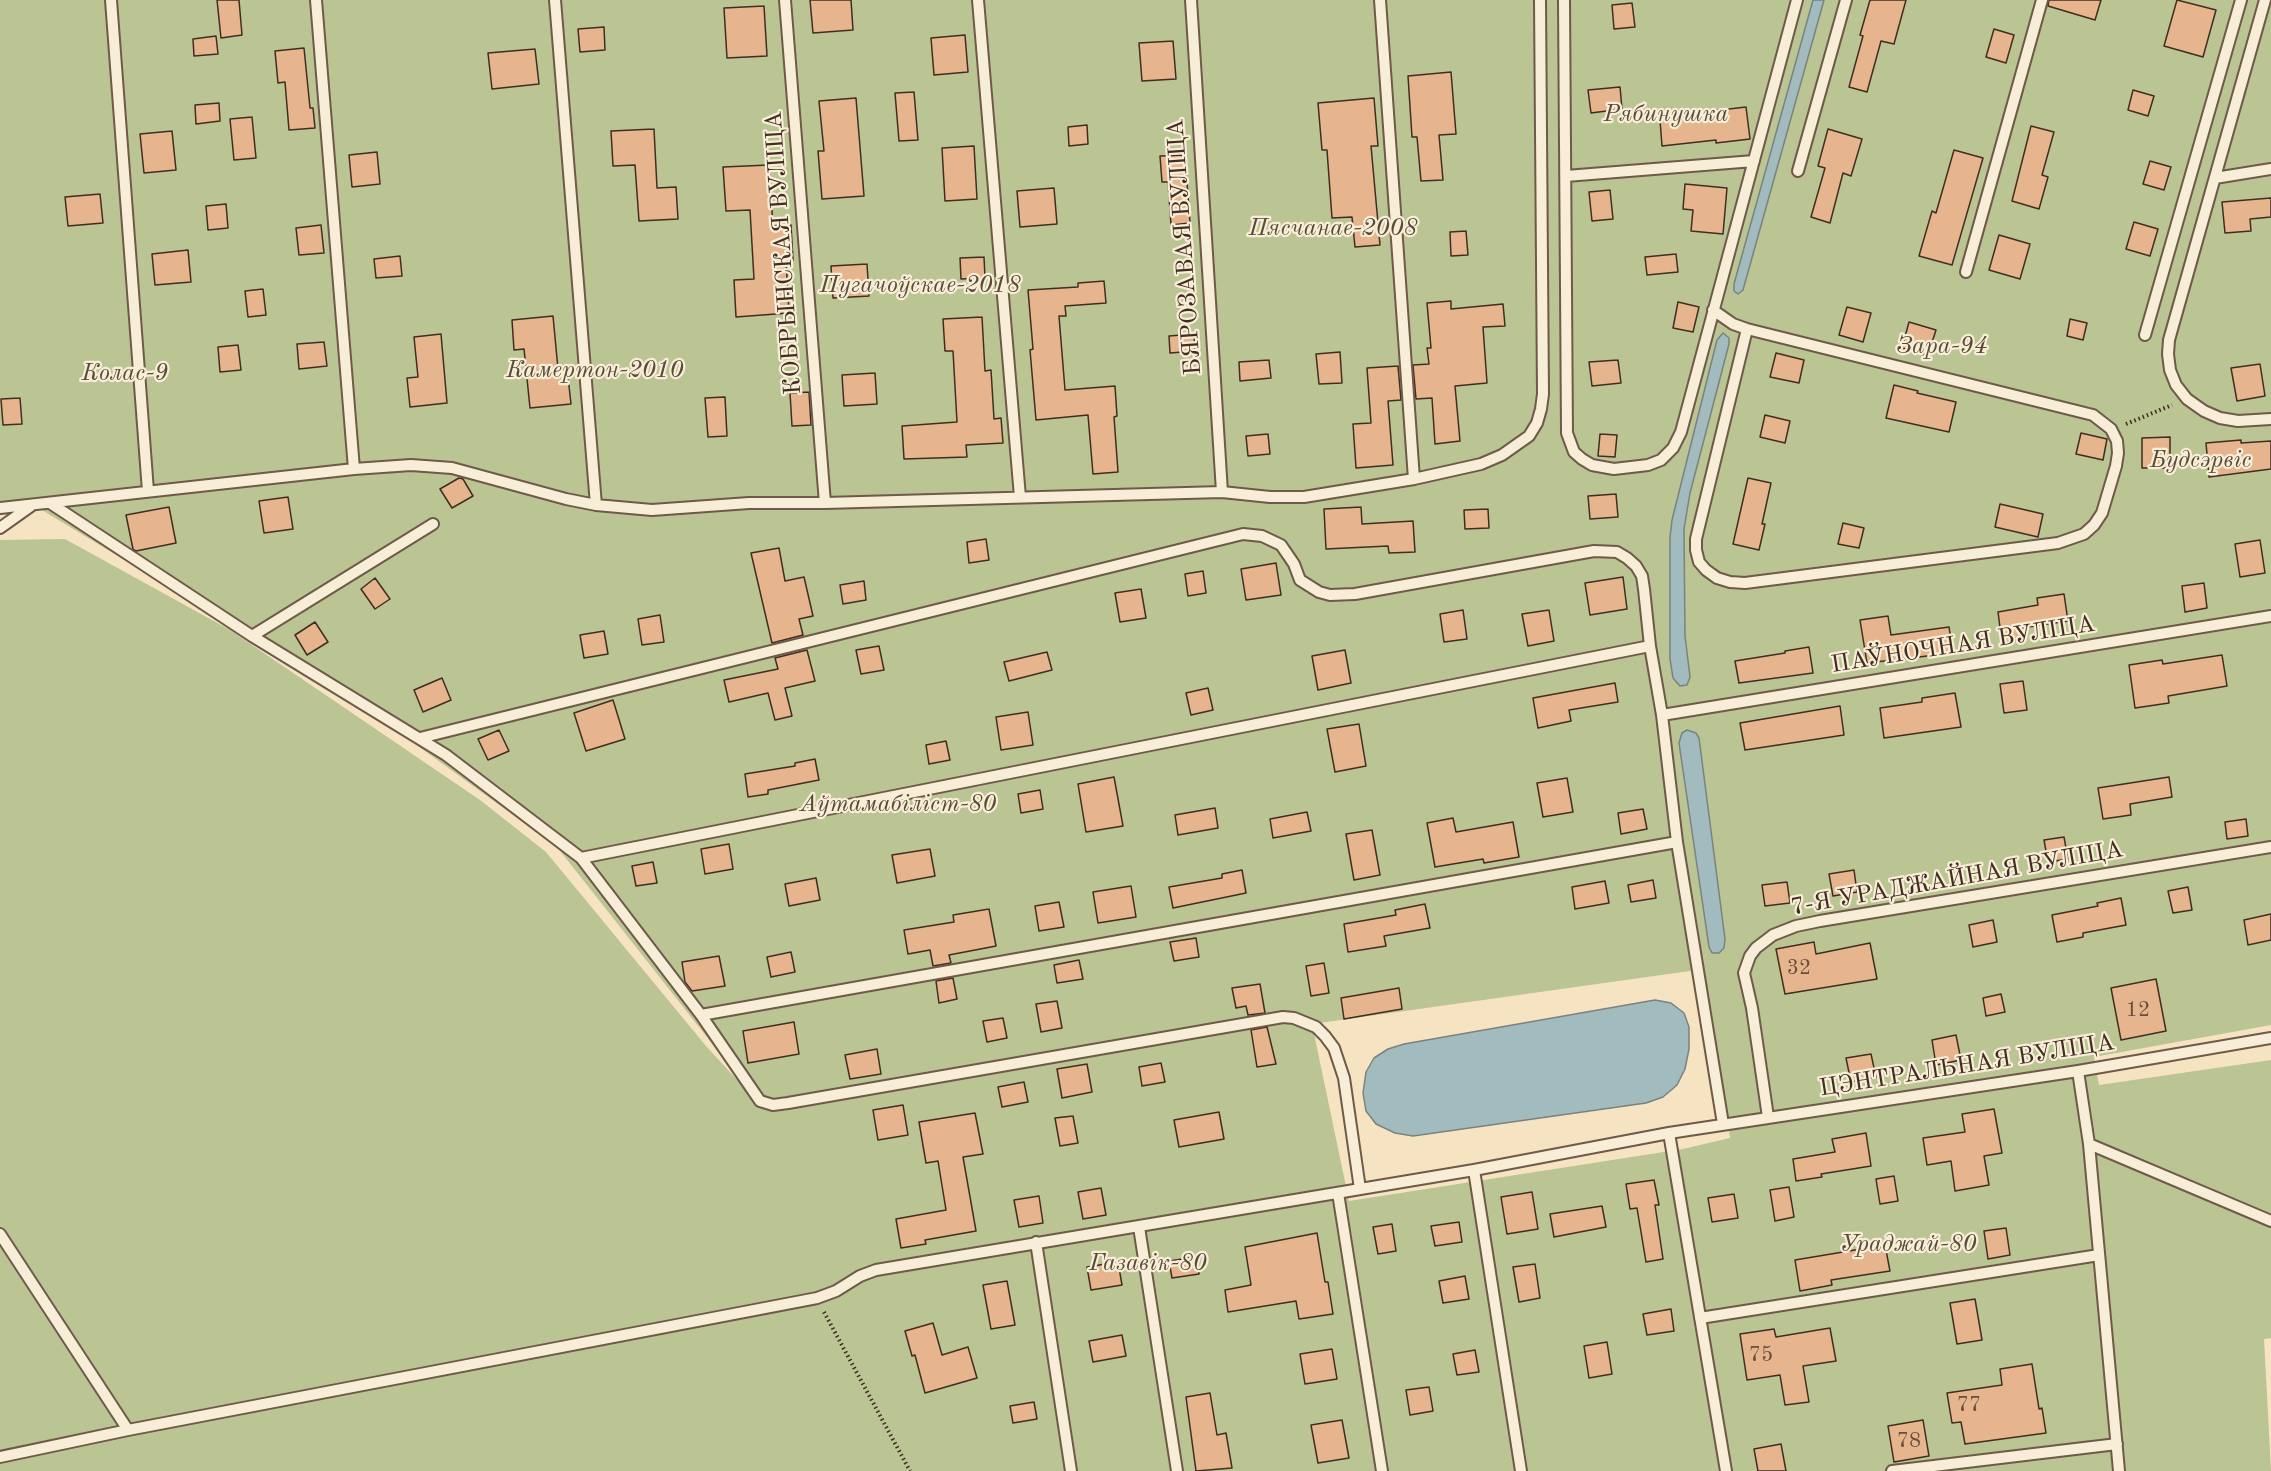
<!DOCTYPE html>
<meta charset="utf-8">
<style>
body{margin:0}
canvas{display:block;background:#f5e3c1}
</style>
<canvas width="2271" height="1471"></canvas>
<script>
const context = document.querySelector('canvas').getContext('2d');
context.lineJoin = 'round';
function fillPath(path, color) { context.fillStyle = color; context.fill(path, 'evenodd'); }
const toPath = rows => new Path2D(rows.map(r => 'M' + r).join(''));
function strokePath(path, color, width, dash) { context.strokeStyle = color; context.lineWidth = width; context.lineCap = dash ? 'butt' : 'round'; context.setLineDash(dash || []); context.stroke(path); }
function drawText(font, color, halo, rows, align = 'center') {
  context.font = font + ' "Old Standard TT",serif'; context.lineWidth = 4.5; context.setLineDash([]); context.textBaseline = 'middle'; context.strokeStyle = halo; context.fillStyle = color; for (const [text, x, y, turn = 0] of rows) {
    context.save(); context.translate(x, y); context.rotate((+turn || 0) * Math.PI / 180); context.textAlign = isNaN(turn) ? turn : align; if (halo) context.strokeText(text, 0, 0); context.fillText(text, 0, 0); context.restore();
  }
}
fillPath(toPath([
 [0,0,2271,0,2271,1025,2094,1057,2099,1085,2271,1060,2271,1338,2264,1339,2271,1471,0,1471,0,540,65,539,230,630,480,800,546,852,706,1046,762,1107,557,847,352,698,42,510,0,515],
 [1704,969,1730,1138,1683,1149,1349,1201,1312,1024]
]), '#bbc493');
const water = toPath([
 [1813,0,1824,0,1743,290,1738,294,1734,291,1734,284,1813,0],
 [1723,333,1729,338,1729,344,1690,493,1684,529,1685,636,1690,677,1687,685,1680,686,1673,678,1670,659,1670,537,1672,520,1717,340,1723,333],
 [1687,730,1696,733,1699,738,1725,939,1724,948,1719,953,1712,953,1709,947,1679,743,1682,733,1687,730],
 [1655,1000,1671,1003,1684,1013,1689,1027,1689,1049,1685,1069,1677,1085,1663,1097,1646,1103,1413,1136,1395,1133,1376,1124,1366,1111,1363,1093,1366,1072,1374,1058,1388,1049,1404,1044,1655,1000]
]);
fillPath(water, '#a2bbbe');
strokePath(water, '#7b827f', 1.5);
const building = toPath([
 [217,0,239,0,242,35,221,38,217,0],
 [810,0,851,0,853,30,813,33,810,0],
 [1870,0,1906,0,1894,44,1881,41,1867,92,1849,87,1863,36,1860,35,1870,0],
 [2049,0,2101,0,2095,20,2048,6,2049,0],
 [2177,0,2216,10,2203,57,2164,46,2177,0],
 [1632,3,1635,27,1614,29,1612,5,1632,3],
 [764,6,767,56,727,58,724,8,764,6],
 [604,27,605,50,580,52,578,29,604,27],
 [1994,29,2014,35,2006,63,1986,57,1994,29],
 [965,35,968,72,934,75,931,38,965,35],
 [216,36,218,54,194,56,193,39,216,36],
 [1173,41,1176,79,1142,81,1139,43,1173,41],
 [304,48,310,108,313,108,315,128,289,130,285,82,278,83,275,51,304,48],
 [535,49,539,84,492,89,488,53,535,49],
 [1451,72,1456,134,1439,135,1443,180,1421,181,1417,137,1412,137,1408,76,1451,72],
 [1620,87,1622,109,1591,113,1588,90,1620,87],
 [2133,90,2154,96,2148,116,2128,110,2133,90],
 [914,92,918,140,899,141,895,93,914,92],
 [856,98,864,196,822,199,818,151,824,151,819,101,856,98],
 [1374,98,1378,146,1371,146,1380,245,1355,247,1352,217,1332,218,1327,150,1322,150,1318,103,1374,98],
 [219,103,220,121,196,124,195,105,219,103],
 [1746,107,1750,139,1716,143,1716,140,1662,146,1660,120,1713,114,1712,111,1746,107],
 [252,117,256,158,234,160,230,119,252,117],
 [1087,125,1088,144,1069,146,1068,127,1087,125],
 [2031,126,2054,132,2042,175,2048,177,2039,209,2012,201,2031,126],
 [654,129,657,188,676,187,678,219,639,221,635,165,613,166,611,131,654,129],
 [1828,129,1862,139,1851,176,1843,173,1830,223,1811,217,1825,168,1818,166,1828,129],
 [172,131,176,170,144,173,140,134,172,131],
 [974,146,977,199,945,201,942,148,974,146],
 [1954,150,1983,158,1952,265,1919,256,1932,211,1936,213,1954,150],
 [377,152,380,184,352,187,349,155,377,152],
 [1185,155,1190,223,1171,225,1168,182,1162,182,1160,156,1185,155],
 [2150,161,2171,167,2164,190,2143,184,2150,161],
 [769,165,773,226,791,225,793,260,786,261,789,313,736,317,734,280,754,279,750,210,726,211,723,167,769,165],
 [1685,184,1727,188,1723,234,1691,231,1693,210,1683,209,1685,184],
 [1054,188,1057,224,1020,227,1017,191,1054,188],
 [1610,190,1613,219,1592,221,1589,192,1610,190],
 [100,194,103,223,68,226,65,197,100,194],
 [2271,198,2271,217,2250,219,2251,231,2225,233,2222,202,2271,198],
 [226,204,228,228,208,230,206,206,226,204],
 [2134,222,2158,229,2150,256,2126,249,2134,222],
 [321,225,324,253,299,255,296,228,321,225],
 [1466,231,1468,255,1451,256,1450,232,1466,231],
 [1999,235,2030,244,2020,279,1989,270,1999,235],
 [188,250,191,282,155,285,152,254,188,250],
 [1676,254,1678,272,1647,275,1645,257,1676,254],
 [400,256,402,276,376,278,374,259,400,256],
 [984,257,985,278,961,279,960,258,984,257],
 [867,264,869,296,833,298,831,266,867,264],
 [1104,281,1106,303,1065,306,1066,316,1059,316,1065,390,1115,386,1117,416,1114,417,1118,472,1093,474,1088,415,1036,420,1030,350,1033,349,1028,290,1078,287,1078,283,1104,281],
 [263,289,266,315,248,317,245,291,263,289],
 [1451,301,1451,309,1503,304,1505,326,1483,327,1487,383,1455,386,1460,441,1435,444,1432,398,1416,399,1413,365,1429,364,1427,348,1431,348,1427,303,1451,301],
 [1678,302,1699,307,1693,332,1673,328,1678,302],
 [1847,307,1871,313,1863,342,1839,335,1847,307],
 [553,316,558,369,567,368,571,404,530,408,524,349,514,350,512,320,553,316],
 [982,317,985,371,991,370,994,419,1001,418,1003,443,966,445,967,457,904,459,902,426,957,422,953,351,945,351,943,319,982,317],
 [2070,319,2087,323,2083,340,2067,336,2070,319],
 [1909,322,1936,330,1928,355,1902,348,1909,322],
 [441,334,447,403,410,407,407,378,418,377,414,337,441,334],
 [1194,334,1195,351,1170,353,1169,336,1194,334],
 [324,342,327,366,299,369,297,344,324,342],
 [238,345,241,370,220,372,218,347,238,345],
 [1340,352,1342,383,1319,384,1316,354,1340,352],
 [1776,353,1804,360,1799,383,1770,377,1776,353],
 [1269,360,1271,378,1240,381,1239,362,1269,360],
 [1618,360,1621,383,1592,386,1589,362,1618,360],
 [2260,364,2265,396,2237,401,2231,368,2260,364],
 [1398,366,1401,400,1388,401,1393,465,1356,468,1353,424,1371,423,1367,368,1398,366],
 [875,373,877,404,844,406,842,375,875,373],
 [1894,385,1918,391,1917,393,1956,402,1949,432,1886,418,1894,385],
 [809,392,811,425,792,426,790,393,809,392],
 [725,397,727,436,708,437,705,398,725,397],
 [20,398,22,424,3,425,1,399,20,398],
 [1765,415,1790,421,1785,443,1760,437,1765,415],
 [2081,433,2107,439,2103,460,2076,454,2081,433],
 [1268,434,1270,454,1248,456,1246,436,1268,434],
 [1600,434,1617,435,1615,457,1598,456,1600,434],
 [2170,437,2170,468,2142,468,2142,438,2170,437],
 [2241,440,2241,443,2271,441,2271,469,2209,477,2206,443,2241,440],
 [459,478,463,479,473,496,452,508,440,489,459,478],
 [1748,478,1771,483,1762,524,1765,524,1759,550,1733,544,1748,478],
 [1616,494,1618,517,1590,519,1588,496,1616,494],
 [288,497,293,529,264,533,259,501,288,497],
 [2000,504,2043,514,2038,537,1995,527,2000,504],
 [169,507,176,543,136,551,133,549,126,515,169,507],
 [1361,507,1362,524,1413,521,1415,552,1389,553,1388,546,1326,549,1324,509,1361,507],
 [1488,509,1489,528,1465,529,1464,510,1488,509],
 [1843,523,1864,528,1859,548,1838,544,1843,523],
 [986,539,989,560,969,563,967,542,986,539],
 [2260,540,2265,573,2240,577,2235,544,2260,540],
 [779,548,785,581,804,577,813,616,799,619,803,635,772,643,751,553,779,548],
 [1276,563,1281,595,1246,600,1241,569,1276,563],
 [1203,571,1206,593,1188,596,1185,574,1203,571],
 [1623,577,1627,609,1590,615,1585,583,1623,577],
 [375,578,390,599,375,609,361,589,375,578],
 [864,581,866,600,843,604,840,585,864,581],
 [2204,583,2207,608,2185,612,2182,586,2204,583],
 [1141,589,1146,618,1120,622,1115,593,1141,589],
 [2064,594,2068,621,2021,628,2023,639,2002,643,1998,612,2038,605,2037,598,2064,594],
 [1463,610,1467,639,1444,642,1440,614,1463,610],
 [1549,610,1554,641,1528,646,1522,614,1549,610],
 [660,615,664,642,642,645,638,619,660,615],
 [1888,616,1891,635,1949,627,1953,653,1867,663,1860,620,1888,616],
 [315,622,328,642,307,655,295,635,315,622],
 [604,631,608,654,584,658,580,635,604,631],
 [879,646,884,670,861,674,856,650,879,646],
 [1809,647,1813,673,1739,683,1735,661,1785,653,1785,651,1809,647],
 [807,650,815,681,785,688,792,716,775,720,768,693,729,702,724,680,778,669,775,658,807,650],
 [1345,650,1351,683,1318,690,1312,656,1345,650],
 [1047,652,1052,670,1009,681,1004,662,1047,652],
 [2222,655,2227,686,2168,696,2169,703,2135,708,2129,665,2162,660,2163,664,2222,655],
 [442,678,451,700,423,712,414,690,442,678],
 [2023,681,2027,710,2004,713,2000,684,2023,681],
 [1615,683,1618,702,1569,710,1571,721,1538,728,1533,698,1615,683],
 [1208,688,1213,710,1191,715,1186,693,1208,688],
 [1955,693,1961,727,1884,738,1880,708,1922,702,1922,698,1955,693],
 [613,700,625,739,586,751,574,713,613,700],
 [1840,706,1844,735,1745,750,1740,723,1840,706],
 [1028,712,1033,745,1001,750,996,717,1028,712],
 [1359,724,1366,766,1335,772,1327,729,1359,724],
 [499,730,509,751,488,760,478,739,499,730],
 [946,741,950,760,929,764,926,745,946,741],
 [815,759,819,780,768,790,768,794,748,797,745,774,795,766,795,763,815,759],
 [1114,777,1123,826,1086,832,1078,784,1114,777],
 [2169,777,2172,797,2130,804,2131,815,2103,819,2098,788,2169,777],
 [1567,778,1573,812,1543,817,1537,783,1567,778],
 [1040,790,1043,809,1021,813,1018,794,1040,790],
 [1215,808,1218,828,1178,835,1175,815,1215,808],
 [1643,809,1647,829,1621,834,1618,813,1643,809],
 [1307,812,1311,831,1273,838,1270,819,1307,812],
 [1453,818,1456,832,1513,822,1519,857,1484,863,1483,859,1435,867,1427,823,1453,818],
 [2246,819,2248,836,2227,839,2225,822,2246,819],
 [1372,830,1380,875,1354,880,1346,834,1372,830],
 [2064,837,2068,859,2048,862,2044,840,2064,837],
 [729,844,733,869,705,874,701,849,729,844],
 [930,849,935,876,897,883,892,855,930,849],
 [653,862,657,883,636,886,632,866,653,862],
 [1242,870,1246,893,1173,908,1169,887,1222,878,1222,874,1242,870],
 [1854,870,1857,892,1833,896,1829,874,1854,870],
 [816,878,820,900,789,906,785,884,816,878],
 [1653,880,1656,898,1631,902,1628,885,1653,880],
 [1605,881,1609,903,1575,909,1572,887,1605,881],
 [1787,882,1790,903,1765,906,1762,885,1787,882],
 [1131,886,1136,917,1098,923,1093,892,1131,886],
 [2188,887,2192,910,2173,913,2168,891,2188,887],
 [2121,898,2126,925,2083,933,2083,937,2057,942,2052,915,2098,906,2097,903,2121,898],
 [1059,902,1064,927,1039,931,1035,906,1059,902],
 [1425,904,1430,928,1384,936,1386,946,1348,952,1344,924,1396,915,1395,910,1425,904],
 [989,909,996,946,949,955,951,963,933,966,930,950,908,954,904,930,954,922,953,915,989,909],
 [2271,914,2271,940,2248,945,2244,920,2271,914],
 [1993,920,1997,942,1973,947,1969,925,1993,920],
 [1196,938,1199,957,1174,961,1170,942,1196,938],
 [1814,942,1816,954,1870,943,1877,979,1785,994,1776,949,1814,942],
 [791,952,795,972,771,977,767,957,791,952],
 [719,956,725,986,692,991,685,982,682,962,719,956],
 [1079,960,1083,979,1057,983,1054,965,1079,960],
 [1324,963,1329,993,1311,996,1306,966,1324,963],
 [953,978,957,999,939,1003,936,981,953,978],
 [2156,979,2166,1031,2121,1040,2111,988,2156,979],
 [1260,984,1265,1013,1248,1015,1246,1006,1236,1008,1232,988,1260,984],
 [1399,988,1402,1009,1344,1019,1341,998,1399,988],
 [2001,994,2005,1012,1986,1016,1983,998,2001,994],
 [1057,1001,1062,1028,1041,1032,1036,1004,1057,1001],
 [1003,1018,1007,1038,987,1042,983,1021,1003,1018],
 [794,1022,799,1054,748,1063,743,1031,794,1022],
 [1267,1027,1276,1064,1257,1067,1251,1030,1267,1027],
 [1956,1035,1961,1060,1936,1065,1932,1040,1956,1035],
 [877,1049,881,1074,850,1079,845,1055,877,1049],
 [1871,1054,1876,1077,1851,1082,1846,1058,1871,1054],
 [1161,1063,1165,1082,1142,1086,1139,1067,1161,1063],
 [1087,1064,1092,1092,1062,1098,1057,1069,1087,1064],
 [1024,1082,1028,1102,1002,1107,998,1087,1024,1082],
 [903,1105,908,1135,878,1140,873,1110,903,1105],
 [1994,1109,2002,1153,1984,1156,1989,1185,1955,1191,1951,1161,1927,1165,1923,1138,1965,1132,1962,1114,1994,1109],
 [1219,1112,1224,1139,1179,1147,1174,1120,1219,1112],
 [975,1113,983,1154,963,1157,976,1231,925,1240,926,1244,901,1248,896,1219,946,1210,938,1161,926,1163,919,1122,975,1113],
 [1073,1116,1078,1143,1060,1146,1055,1118,1073,1116],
 [1866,1133,1871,1166,1821,1174,1822,1177,1796,1181,1793,1159,1835,1152,1832,1139,1866,1133],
 [1894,1176,1898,1201,1880,1204,1876,1179,1894,1176],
 [1654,1180,1659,1205,1655,1205,1663,1259,1646,1262,1637,1208,1630,1209,1626,1184,1654,1180],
 [1789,1187,1794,1217,1775,1221,1770,1190,1789,1187],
 [1101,1188,1106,1215,1083,1219,1078,1192,1101,1188],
 [1532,1192,1538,1229,1507,1234,1501,1197,1532,1192],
 [1734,1194,1738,1218,1712,1222,1708,1198,1734,1194],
 [1039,1196,1043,1223,1019,1227,1014,1200,1039,1196],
 [1602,1206,1606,1227,1554,1237,1550,1214,1602,1206],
 [1459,1222,1462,1242,1435,1246,1431,1226,1459,1222],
 [1392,1224,1396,1251,1378,1254,1373,1227,1392,1224],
 [2006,1228,2010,1255,1988,1259,1984,1231,2006,1228],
 [1317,1233,1325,1282,1328,1282,1333,1314,1299,1319,1296,1301,1228,1312,1225,1290,1251,1285,1245,1247,1317,1233],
 [1885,1245,1890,1271,1831,1280,1832,1285,1800,1291,1795,1260,1885,1245],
 [1196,1257,1199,1274,1172,1278,1169,1261,1196,1257],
 [1118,1262,1122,1285,1091,1290,1087,1267,1118,1262],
 [1535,1264,1540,1298,1519,1302,1513,1267,1535,1264],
 [1465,1276,1469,1299,1443,1303,1439,1281,1465,1276],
 [1007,1281,1015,1325,991,1329,983,1285,1007,1281],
 [1975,1299,1982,1340,1957,1344,1950,1303,1975,1299],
 [1671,1309,1674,1331,1647,1335,1643,1314,1671,1309],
 [933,1323,942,1355,968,1347,977,1378,925,1393,915,1355,912,1356,905,1331,933,1323],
 [1830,1328,1836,1361,1803,1366,1809,1402,1785,1405,1780,1375,1747,1380,1740,1334,1774,1329,1776,1337,1830,1328],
 [1122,1335,1126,1356,1093,1362,1089,1341,1122,1335],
 [1607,1342,1612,1374,1589,1378,1584,1346,1607,1342],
 [1332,1349,1337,1379,1305,1384,1300,1354,1332,1349],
 [1475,1350,1479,1372,1457,1375,1453,1354,1475,1350],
 [2032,1364,2039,1409,2042,1408,2046,1433,1965,1444,1961,1422,1952,1423,1947,1393,2002,1385,2000,1369,2032,1364],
 [1429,1387,1433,1411,1410,1415,1406,1390,1429,1387],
 [1210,1393,1217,1435,1226,1433,1232,1468,1196,1471,1186,1397,1210,1393],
 [1034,1402,1037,1419,1013,1423,1010,1406,1034,1402],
 [1342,1420,1349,1458,1318,1463,1311,1425,1342,1420],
 [1923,1420,1929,1456,1894,1462,1888,1426,1923,1420],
 [1781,1444,1786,1471,1758,1471,1754,1449,1781,1444]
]);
fillPath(building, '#e6b48d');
strokePath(building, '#412d21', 1.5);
const service = toPath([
 [111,0,148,491],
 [316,0,354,469],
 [555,0,596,505],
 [785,0,825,503],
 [978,0,1020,497],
 [1191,0,1222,492],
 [1380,0,1414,479],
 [1564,0,1567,433,1574,452,1582,459,1592,465,1614,469,1648,465,1661,460,1673,448,1681,432,1797,0],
 [2265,0,2169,340,2168,354,2170,370,2176,385,2187,399,2204,411,2220,418,2238,421,2271,419],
 [1798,171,1846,0],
 [1566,176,1754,161],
 [2215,178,2271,169],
 [1966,272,2042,0],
 [1713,310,1733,324,1747,329,2093,415,2111,429,2117,441,2118,453,2116,466,2102,513,2094,525,2084,534,2058,543,1745,583,1730,582,1717,578,1706,570,1699,562,1696,550,1696,539,1747,329],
 [2145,335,2241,0],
 [50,503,252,636,446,755,581,858,701,1015,760,1101,773,1105,788,1103,1283,1017,1294,1018,1316,1027,1325,1036,1334,1048,1344,1078,1360,1189],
 [0,508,354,469,411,465,452,468,566,499,596,505,652,510,749,503,825,503,1222,492,1270,497,1304,497,1414,479,1481,464,1502,455,1529,436,1537,423,1541,409,1543,394,1540,0],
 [0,528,31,506],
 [252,636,433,524],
 [1662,715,2271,616],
 [420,738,1243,534,1262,536,1281,545,1294,564,1300,580,1319,592,1330,595,1355,594,1594,551,1617,552,1627,558,1636,566,1642,576,1644,589,1650,646,1662,715,1677,842,1723,1124],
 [581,858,1650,646],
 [701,1015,1677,842],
 [2078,1071,2089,1144,2119,1471],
 [1768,1117,1752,1008,1744,973,1750,956,1756,948,1773,935,1796,926,1820,921,2271,847],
 [1669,1133,1726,1471],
 [2089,1144,2271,1221],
 [1474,1170,1521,1471],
 [1338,1193,1382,1471],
 [1139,1227,1177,1471],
 [0,1234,128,1430],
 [1036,1242,1071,1471],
 [1700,1318,2099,1255],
 [0,1457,128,1430,817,1298,836,1291,860,1276,876,1270,1474,1170,1669,1133,2078,1071,2271,1038],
 [1892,1471,2117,1444]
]);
strokePath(service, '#6e5a49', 14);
strokePath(toPath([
 [2126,424,2172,405],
 [824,1312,910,1471]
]), '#412d21', 4, [1.5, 3]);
strokePath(service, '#f8edd7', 10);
drawText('21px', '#6a4f3c', null, [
 ["32",1799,968],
 ["12",2138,1010],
 ["75",1761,1355],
 ["77",1969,1405],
 ["78",1909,1441]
]);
drawText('italic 24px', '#594b38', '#f8edd7', [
 ["Рябинушка",1666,115],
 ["Пясчанае-2008",1333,229],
 ["Пугачоўскае-2018",920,286],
 ["Зара-94",1942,347],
 ["Камертон-2010",595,371],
 ["Колас-9",125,374],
 ["Будсэрвіс",2201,461],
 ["Аўтамабіліст-80",898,805],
 ["Ураджай-80",1908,1245],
 ["Газавік-80",1148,1264]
]);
drawText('24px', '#412d21', '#f8edd7', [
 ["БЯРОЗАВАЯ ВУЛІЦА",1185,247,-94],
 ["КОБРЫНСКАЯ ВУЛІЦА",784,253,-94],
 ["ПАЎНОЧНАЯ ВУЛІЦА",1963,645,-9],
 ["7-Я УРАДЖАЙНАЯ ВУЛІЦА",1957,879,-10],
 ["ЦЭНТРАЛЬНАЯ ВУЛІЦА",1967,1066,-9]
]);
</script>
